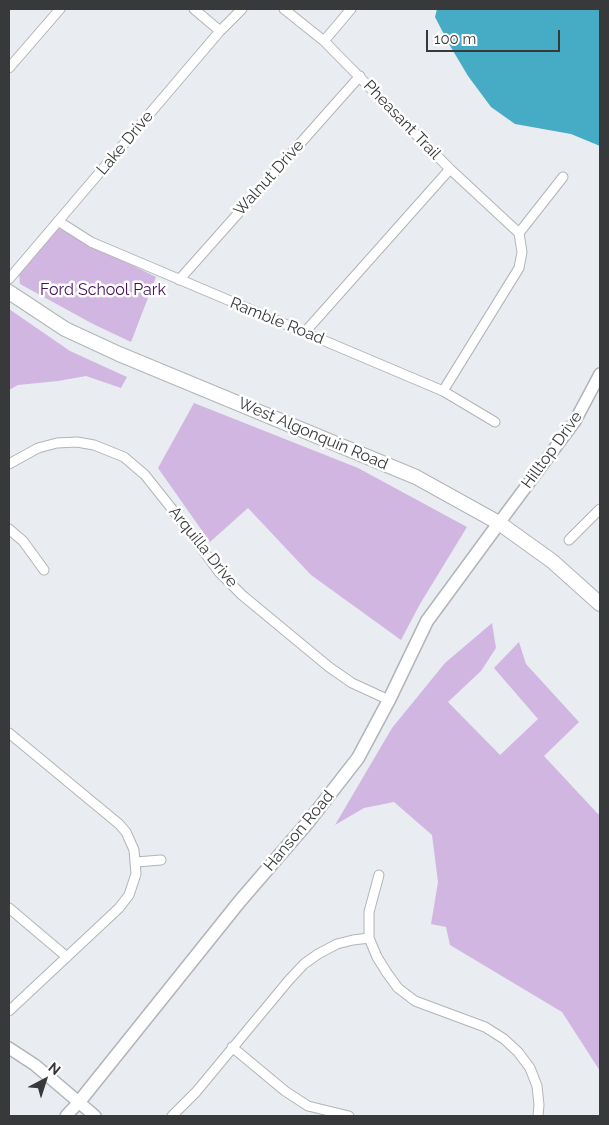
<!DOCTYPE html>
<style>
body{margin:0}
#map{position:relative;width:609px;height:1125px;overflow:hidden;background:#e9ecf1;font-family:Raleway,sans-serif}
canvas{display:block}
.frame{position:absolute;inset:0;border:10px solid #38393b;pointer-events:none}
.north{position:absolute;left:20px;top:1055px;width:50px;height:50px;-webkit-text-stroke:4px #fff;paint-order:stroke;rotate:40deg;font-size:14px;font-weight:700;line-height:20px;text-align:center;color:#38393b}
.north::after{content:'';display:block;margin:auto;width:18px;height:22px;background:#38393b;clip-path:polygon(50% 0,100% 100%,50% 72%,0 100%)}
.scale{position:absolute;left:426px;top:30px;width:134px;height:22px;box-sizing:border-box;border:2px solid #38393b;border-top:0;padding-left:6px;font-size:15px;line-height:18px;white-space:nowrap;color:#38393b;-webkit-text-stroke:4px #fff;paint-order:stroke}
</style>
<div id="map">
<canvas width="609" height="1125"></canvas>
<div class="frame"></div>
<div class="north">N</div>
<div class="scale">100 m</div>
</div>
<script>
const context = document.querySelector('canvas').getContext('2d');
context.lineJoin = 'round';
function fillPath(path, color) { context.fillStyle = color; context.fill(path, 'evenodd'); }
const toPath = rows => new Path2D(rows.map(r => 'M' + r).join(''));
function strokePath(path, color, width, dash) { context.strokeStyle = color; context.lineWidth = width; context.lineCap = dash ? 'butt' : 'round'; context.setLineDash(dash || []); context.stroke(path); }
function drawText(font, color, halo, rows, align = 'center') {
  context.font = font + ' Raleway,sans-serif'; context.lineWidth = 5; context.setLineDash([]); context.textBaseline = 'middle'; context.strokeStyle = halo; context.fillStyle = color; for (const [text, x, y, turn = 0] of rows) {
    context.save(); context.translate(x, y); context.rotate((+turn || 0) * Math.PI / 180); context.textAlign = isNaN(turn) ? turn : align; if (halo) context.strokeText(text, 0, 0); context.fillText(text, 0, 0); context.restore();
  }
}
fillPath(toPath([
 [58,228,156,277,131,342,93,324,20,284,19,274],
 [9,309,70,351,127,377,121,388,86,376,58,381,18,385,9,390],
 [194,403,358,468,467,527,420,604,401,640,311,575,248,508,210,542,158,468],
 [492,623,496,648,481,671,448,702,500,755,538,719,494,668,519,642,526,664,579,722,544,756,598,814,600,813,600,1071,562,1012,450,945,446,927,431,924,438,882,432,835,394,802,364,808,335,825,392,728,445,663]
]), '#d1b6e2');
fillPath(toPath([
 [437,9,600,9,600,146,571,134,515,124,491,107,468,76,449,44,435,17]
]), '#46acc6');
const minor = toPath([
 [194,9,220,31],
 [284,9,324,41,450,169,519,233],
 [324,41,351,9],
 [9,68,60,9],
 [58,221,91,242,443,391,495,422],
 [9,279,220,31,242,9],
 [179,280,360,76],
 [305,332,450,169],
 [443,391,519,268,522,252,519,233,563,177],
 [9,464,38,448,57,443,77,442,94,445,124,457,145,475,180,519,219,572,242,595,329,667,352,683,389,700],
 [9,529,23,541,44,570],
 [569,540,600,509],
 [9,733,119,824,126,832,134,850,136,874,129,895,119,908,9,1011],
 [136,862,161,860],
 [379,875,369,912,369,938,377,957,387,973,398,988,415,1001,485,1027,504,1039,518,1052,530,1068,537,1086,539,1105,538,1116],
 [9,908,67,957],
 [232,1047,285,1091,308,1106,349,1116],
 [172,1116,196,1092,289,980,304,964,318,954,337,944,353,940,369,938]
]);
const tertiary = toPath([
 [499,523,575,421,600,374],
 [9,1048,35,1065,95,1116],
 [66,1116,79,1102]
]);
const secondary = toPath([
 [79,1102,240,901,309,821,358,758,389,700,427,621,499,523]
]);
const primary = toPath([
 [9,292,65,329,119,354,416,477,499,523,552,561,600,604]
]);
strokePath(minor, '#b1b4b8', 11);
strokePath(tertiary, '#b1b4b8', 14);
strokePath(secondary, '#b1b4b8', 15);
strokePath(primary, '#b1b4b8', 16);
strokePath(minor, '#fff', 9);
strokePath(tertiary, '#fff', 11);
strokePath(secondary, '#fff', 12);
strokePath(primary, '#fff', 14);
drawText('16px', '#38393b', '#fff', [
 ["Pheasant Trail",402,120,46],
 ["Lake Drive",125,143,-50],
 ["Walnut Drive",269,178,-48],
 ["Ramble Road",277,321,22],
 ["West Algonquin Road",313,434,23],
 ["Hilltop Drive",552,450,-54],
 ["Arquilla Drive",203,547,51],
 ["Hanson Road",299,831,-50]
]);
drawText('16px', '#45105d', '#fff', [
 ["Ford School Park",103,290]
]);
</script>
